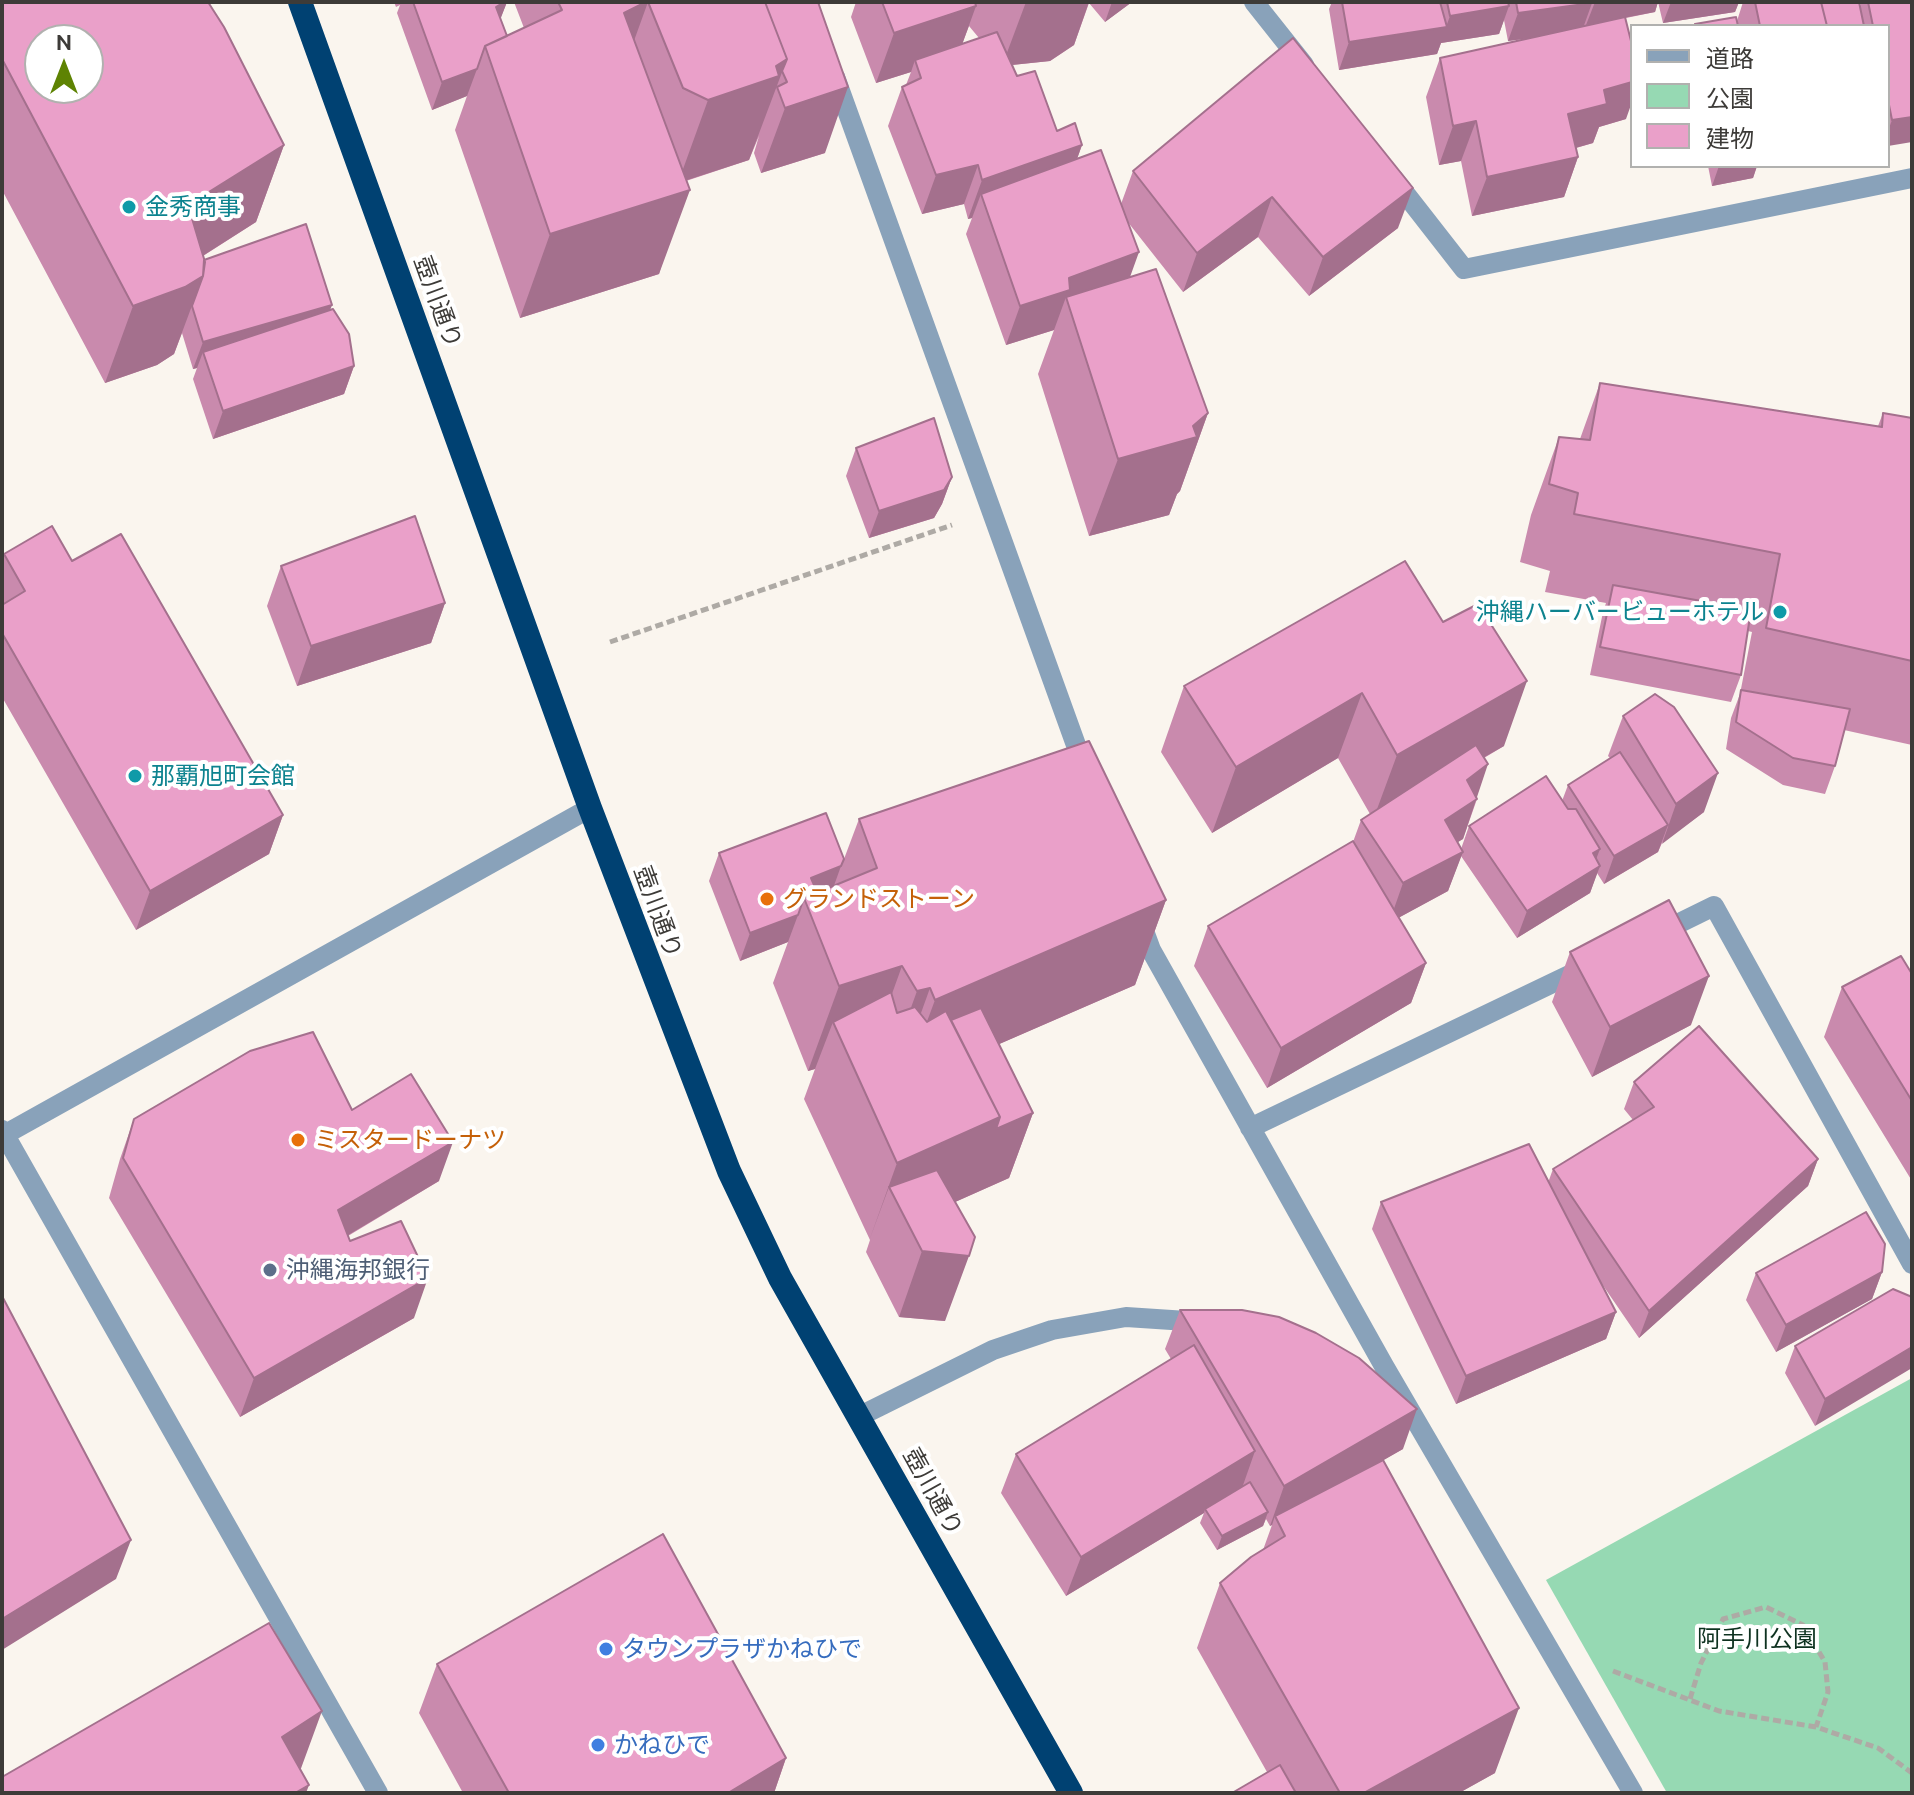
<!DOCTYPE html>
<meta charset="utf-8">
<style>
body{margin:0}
#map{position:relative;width:1914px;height:1795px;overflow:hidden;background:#faf5ee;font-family:Ubuntu,"Noto Sans JP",sans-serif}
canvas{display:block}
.frame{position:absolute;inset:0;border:4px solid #3d3b38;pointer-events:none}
.legend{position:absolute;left:1630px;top:24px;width:260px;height:144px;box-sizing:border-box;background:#fff;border:2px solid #b1b1af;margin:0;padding:10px 14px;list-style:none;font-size:24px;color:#3d3b38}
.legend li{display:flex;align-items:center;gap:16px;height:40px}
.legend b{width:40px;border:2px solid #b1b1af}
.north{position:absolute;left:24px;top:24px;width:80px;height:80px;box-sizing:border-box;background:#fff;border:2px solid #b1b1af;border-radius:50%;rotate:0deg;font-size:22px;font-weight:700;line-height:32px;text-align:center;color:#3d3b38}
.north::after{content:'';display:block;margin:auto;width:28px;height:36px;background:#5e8303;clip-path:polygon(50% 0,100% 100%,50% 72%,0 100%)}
</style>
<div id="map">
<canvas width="1914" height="1795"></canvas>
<div class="frame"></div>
<ul class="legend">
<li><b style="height:10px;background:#89a2ba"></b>道路</li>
<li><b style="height:22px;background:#96d9b3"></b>公園</li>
<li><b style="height:22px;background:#eaa0c9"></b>建物</li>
</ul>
<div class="north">N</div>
</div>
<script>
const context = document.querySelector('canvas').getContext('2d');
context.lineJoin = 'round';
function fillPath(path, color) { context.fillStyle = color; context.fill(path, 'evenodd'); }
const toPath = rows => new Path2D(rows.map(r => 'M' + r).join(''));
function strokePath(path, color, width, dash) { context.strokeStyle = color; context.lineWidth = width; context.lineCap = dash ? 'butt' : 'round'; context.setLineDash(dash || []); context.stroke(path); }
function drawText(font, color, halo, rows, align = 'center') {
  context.font = font + ' Ubuntu,"Noto Sans JP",sans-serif'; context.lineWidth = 8; context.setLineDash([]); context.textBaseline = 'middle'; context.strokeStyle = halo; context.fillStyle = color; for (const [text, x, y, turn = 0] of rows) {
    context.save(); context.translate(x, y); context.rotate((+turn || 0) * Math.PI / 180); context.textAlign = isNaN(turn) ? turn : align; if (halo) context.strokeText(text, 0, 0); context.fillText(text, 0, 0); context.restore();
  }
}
fillPath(toPath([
 [1912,1378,1912,1793,1667,1793,1546,1580]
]), '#96d9b3');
strokePath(toPath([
 [610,642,952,525],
 [1613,1671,1719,1711,1816,1727,1878,1748,1912,1773],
 [1690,1699,1701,1663,1723,1619,1766,1607,1803,1625,1825,1662,1828,1692,1816,1727]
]), '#aeaaa5', 5, [8, 4]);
strokePath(toPath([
 [1254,2,1304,65],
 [835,77,1085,770],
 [1393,178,1464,269,1912,178],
 [1140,920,1151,950,1384,1366,1633,1793],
 [1657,934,1714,906,1912,1264],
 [1250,1128,1584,968],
 [2,1130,378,1793],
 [2,1136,590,808],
 [858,1417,993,1350,1052,1330,1126,1317,1202,1322]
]), '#89a2ba', 20);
strokePath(toPath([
 [300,2,590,808,729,1171,780,1278,1071,1793]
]), '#004172', 24);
fillPath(toPath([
 [2,2,284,145,256,222,203,256,204,260,330,310,354,366,344,394,213,439,193,379,197,368,193,369,182,333,174,354,157,365,105,383,2,190],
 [394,2,507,2,500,19,507,36,524,28,514,2,818,2,825,153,761,173,754,153,759,136,749,160,686,181,659,274,520,318,455,130,467,96,432,110,397,13,400,5,396,7],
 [856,2,1132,2,1105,22,1089,3,1074,45,1050,61,1012,65,1017,76,1057,131,1082,145,1077,159,1121,204,1133,171,1293,38,1398,228,1309,296,1258,237,1183,292,1127,221,1130,277,1208,413,1180,491,1177,494,1169,515,1089,536,1038,374,1054,330,1006,345,966,234,972,218,968,219,964,204,922,214,888,126,902,87,906,85,911,72,876,83,851,17],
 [969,26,979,38,962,44],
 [1332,2,1658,2,1655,12,1626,18,1626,119,1599,127,1593,143,1576,148,1578,157,1564,197,1472,216,1461,161,1439,165,1426,97,1440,58,1532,38,1508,41,1504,20,1499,34,1441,43,1437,54,1339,70,1329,9],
 [1658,2,1739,2,1735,12,1663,23],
 [1743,2,1859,2,1860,6,1861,2,1912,2,1888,146,1888,26,1694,26,1695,24,1737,21],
 [1708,166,1757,166,1753,178,1712,186],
 [1600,383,1878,426,1883,413,1912,418,1912,745,1844,730,1835,766,1825,794,1783,785,1726,749,1731,718,1740,694,1752,632,1748,631,1741,675,1731,702,1590,675,1603,612,1606,603,1545,592,1550,571,1520,562,1531,515,1559,437,1580,439],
 [856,448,952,477,942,504,934,518,869,538,846,476],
 [4,554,72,561,283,815,269,854,136,930,2,697,2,559],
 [1405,561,1504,746,1484,758,1476,797,1477,799,1463,839,1457,842,1461,849,1469,826,1562,801,1568,785,1610,758,1608,756,1623,716,1704,812,1662,843,1658,852,1604,884,1597,873,1590,893,1517,938,1461,856,1448,891,1398,918,1426,963,1411,1003,1267,1088,1194,966,1208,926,1353,842,1361,820,1370,814,1338,758,1212,833,1161,752,1184,686],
 [281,566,445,603,431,643,297,686,267,606],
 [859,819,1166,900,1135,985,999,1044,1033,1113,1009,1178,955,1202,945,1321,899,1317,866,1252,870,1240,804,1099,815,1069,808,1071,773,983,788,942,740,961,709,881,719,853,844,859],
 [1570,952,1691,1025,1592,1077,1552,1002],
 [1912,974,1912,1181,1824,1037,1842,987],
 [1634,1082,1818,1159,1808,1186,1639,1338,1602,1284,1616,1312,1606,1339,1456,1404,1372,1229,1381,1202,1549,1180,1553,1169,1633,1120,1624,1109],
 [352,1110,439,1181,348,1236,350,1241,414,1318,240,1417,109,1198,120,1159,134,1119],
 [1882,1272,1872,1299,1776,1352,1746,1300,1756,1273],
 [1893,1289,1815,1426,1785,1373,1795,1346],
 [1180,1310,1403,1449,1383,1460,1495,1773,1459,1793,1232,1793,1267,1772,1197,1648,1220,1583,1263,1550,1272,1525,1270,1526,1266,1519,1263,1526,1217,1550,1200,1523,1204,1513,1066,1596,1001,1493,1016,1454,1171,1359,1165,1349],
 [437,1664,786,1758,774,1793,463,1793,419,1713]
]), '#c98aad');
fillPath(toPath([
 [504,2,507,2,497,28,496,7],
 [648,2,618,85,624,13],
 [1026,2,1089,2,1074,45,1050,61,1002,66],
 [1112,2,1132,2,1105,22],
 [1595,2,1658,2,1655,12,1586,25],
 [1671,2,1739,2,1735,12,1663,23],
 [1592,3,1582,31,1508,41,1518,13],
 [976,6,958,56,915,60,911,72,876,83,894,33],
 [1509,6,1499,34,1441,43,1437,54,1339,70,1349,42,1446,27,1450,16],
 [787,59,749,160,678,183,708,100,776,66],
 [477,69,467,96,432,110,442,82],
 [1632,82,1632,102,1626,119,1599,127,1593,143,1554,154,1568,114,1604,90],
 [848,87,825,153,761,173,785,108],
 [1912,117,1912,142,1888,146,1888,131,1892,120],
 [1476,121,1461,161,1439,165,1453,126],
 [284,145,256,222,160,283,188,205],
 [1082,145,1068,184,981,194,972,218,968,219,982,180],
 [1578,157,1564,197,1472,216,1487,177],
 [978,165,964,204,922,214,936,175],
 [1719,166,1757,166,1753,178,1712,186],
 [1413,188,1398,228,1309,296,1323,257],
 [690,190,659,274,520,318,550,234],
 [1272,197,1258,237,1183,292,1197,253],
 [1139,252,1125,291,1066,297,1054,330,1006,345,1020,306,1069,278],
 [203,276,174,354,157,365,105,383,133,306],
 [332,305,322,332,203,352,197,368,193,369,203,342],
 [354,366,344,394,213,439,223,411],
 [1208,413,1180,491,1177,494,1169,515,1089,536,1118,459,1193,426],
 [952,477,942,504,934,518,869,538,879,511],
 [445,603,431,643,297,686,311,646],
 [1527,681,1504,746,1373,820,1397,755],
 [1362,693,1338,758,1212,833,1236,767],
 [1488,764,1463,839,1431,859,1445,820,1467,780],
 [1718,773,1704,812,1662,844,1676,804],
 [283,815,269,854,136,930,150,891],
 [1668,825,1658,852,1604,884,1614,856],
 [1600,849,1592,870,1600,866,1590,893,1517,938,1527,911,1593,853],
 [1463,852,1448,891,1389,923,1403,883],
 [841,866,831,894,806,903,811,878],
 [1166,900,1135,985,903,1086,935,1000],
 [798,915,788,942,740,961,750,933],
 [1426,963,1411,1003,1267,1088,1281,1048],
 [902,966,871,1052,833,1022,815,1069,808,1071,839,986],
 [1709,976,1691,1025,1592,1077,1610,1027],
 [930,988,899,1074,886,1077,917,991],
 [1033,1113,1009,1178,908,1223,889,1187,869,1241,897,1163,1000,1117],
 [453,1142,439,1181,323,1250,338,1210],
 [1818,1159,1808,1186,1639,1338,1649,1311],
 [922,1251,969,1256,945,1321,899,1317],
 [1882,1272,1872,1299,1776,1352,1786,1325],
 [428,1278,414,1318,240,1417,254,1378],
 [1616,1312,1606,1339,1456,1404,1466,1376],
 [1912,1347,1912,1368,1815,1426,1825,1399],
 [1417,1409,1403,1449,1278,1521,1275,1516,1272,1525,1270,1526,1284,1486],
 [1255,1451,1241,1491,1205,1509,1204,1513,1066,1596,1081,1557],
 [1268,1512,1263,1526,1217,1550,1222,1536],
 [131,1540,116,1579,2,1650,2,1619],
 [1519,1708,1495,1773,1459,1793,1364,1793],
 [322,1711,292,1793,282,1737],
 [786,1758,774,1793,728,1793],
 [309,1785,306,1793,295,1793]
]), '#a4708d');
const building = toPath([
 [2,2,208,2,224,27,284,145,188,205,205,262,203,276,185,287,133,306,2,59,2,2],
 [40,40,88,40,88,88,40,88,40,40],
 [413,2,504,2,496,7,507,36,485,46,477,69,442,82,413,2],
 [558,2,646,2,624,13,690,190,550,234,485,46,562,10,558,2],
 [648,2,765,2,787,59,776,66,779,76,708,100,683,88,648,2],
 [765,2,818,2,848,87,785,108,777,87,787,82,782,71,787,59,765,2],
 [882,2,975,2,976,6,894,33,882,2],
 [1342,2,1440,2,1447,27,1349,42,1342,2],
 [1447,2,1508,2,1509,6,1450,16,1447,2],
 [1516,2,1592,2,1592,3,1518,13,1516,2],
 [1755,2,1821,2,1827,26,1760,26,1755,2],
 [1821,2,1859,2,1864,26,1827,26,1821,2],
 [1868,2,1912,2,1912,117,1892,120,1888,100,1888,26,1873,26,1868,2],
 [1625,17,1632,45,1632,82,1604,90,1607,104,1568,114,1578,157,1487,177,1476,121,1453,126,1440,58,1625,17],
 [1736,17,1738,26,1696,26,1695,24,1736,17],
 [997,32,1017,76,1035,71,1057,131,1075,123,1082,145,982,180,978,165,936,175,902,87,921,78,915,60,997,32],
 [1293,38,1413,188,1323,257,1272,197,1197,253,1133,171,1293,38],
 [1101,150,1139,252,1069,278,1070,290,1020,306,981,194,1101,150],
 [306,224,332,305,203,342,192,306,203,276,204,260,306,224],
 [1156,269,1208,413,1193,426,1197,437,1118,459,1066,297,1156,269],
 [333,309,349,334,354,366,223,411,203,352,333,309],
 [1600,383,1882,427,1883,413,1912,418,1912,661,1766,628,1780,554,1574,514,1578,493,1549,484,1559,437,1590,440,1600,383],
 [934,418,952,477,944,490,879,511,856,448,934,418],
 [415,516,445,603,311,646,281,566,415,516],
 [52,526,72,561,121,534,283,815,150,891,2,633,2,605,25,591,4,554,52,526],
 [1405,561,1443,622,1478,604,1527,681,1397,755,1362,693,1236,767,1184,686,1405,561],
 [1613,585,1751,610,1741,675,1600,647,1613,585],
 [1741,690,1850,709,1835,766,1793,758,1736,722,1741,690],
 [1655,694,1674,707,1718,773,1676,804,1623,716,1655,694],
 [1089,741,1166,900,935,1000,930,988,917,991,902,966,839,986,804,898,877,868,859,819,1089,741],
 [1476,745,1488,764,1467,780,1477,799,1445,820,1463,852,1403,883,1361,820,1476,745],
 [1620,752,1668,825,1614,856,1568,785,1620,752],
 [1546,776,1568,809,1576,809,1600,849,1593,853,1600,866,1527,911,1469,826,1546,776],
 [826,813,844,859,841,866,811,878,817,892,804,898,798,915,750,933,719,853,826,813],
 [1353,841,1426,963,1281,1048,1208,926,1353,841],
 [1669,900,1709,976,1610,1027,1570,952,1669,900],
 [1901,956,1912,974,1912,1101,1842,987,1901,956],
 [891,992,897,1013,915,1007,927,1022,946,1011,1000,1117,897,1163,833,1022,891,992],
 [981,1008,1033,1113,996,1129,1000,1117,951,1020,981,1008],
 [1699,1026,1818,1159,1649,1311,1553,1169,1654,1107,1634,1082,1699,1026],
 [313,1032,352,1110,411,1074,453,1142,338,1210,350,1241,401,1221,428,1278,254,1378,123,1158,134,1119,250,1051,313,1032],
 [1529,1144,1616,1312,1466,1376,1381,1202,1529,1144],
 [937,1170,975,1237,969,1256,922,1251,889,1187,937,1170],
 [1866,1212,1885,1244,1882,1272,1786,1325,1756,1273,1866,1212],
 [1893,1289,1912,1297,1912,1347,1825,1399,1795,1346,1893,1289],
 [2,1296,131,1540,2,1619,2,1296],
 [1180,1310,1242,1310,1279,1317,1316,1333,1359,1358,1417,1409,1284,1486,1180,1310],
 [1194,1345,1255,1451,1081,1557,1016,1454,1194,1345],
 [1383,1460,1519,1708,1364,1793,1340,1793,1220,1583,1251,1557,1285,1536,1275,1516,1383,1460],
 [1250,1482,1268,1512,1222,1536,1205,1509,1250,1482],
 [663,1534,786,1758,728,1793,509,1793,437,1664,663,1534],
 [269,1623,322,1711,282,1737,309,1785,295,1793,2,1793,2,1777,269,1623],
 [1280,1765,1296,1793,1232,1793,1280,1765]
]);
fillPath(building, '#eaa0c9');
strokePath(building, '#a4708d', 2);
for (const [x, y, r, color] of [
 [129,207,8,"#0f9aa8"],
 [1780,612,8,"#0f9aa8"],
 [135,776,8,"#0f9aa8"],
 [767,899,8,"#e8710a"],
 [298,1140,8,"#e8710a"],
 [270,1270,8,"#5c6f8a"],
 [606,1649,8,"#3f7fe0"],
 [598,1745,8,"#3f7fe0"]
]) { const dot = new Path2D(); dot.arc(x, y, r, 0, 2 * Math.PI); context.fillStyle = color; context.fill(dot); strokePath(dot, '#fff', 3); }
drawText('24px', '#0d838f', '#fff', [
 ["金秀商事",145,207],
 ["沖縄ハーバービューホテル",1764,612,"right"],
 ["那覇旭町会館",151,776]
], 'left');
drawText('24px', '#3d3b38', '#fff', [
 ["壺川通り",438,302,70],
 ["壺川通り",658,912,70],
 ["壺川通り",933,1492,61]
]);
drawText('24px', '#c56008', '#fff', [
 ["グランドストーン",783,899],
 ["ミスタードーナツ",314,1140]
], 'left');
drawText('24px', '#4e5e75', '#fff', [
 ["沖縄海邦銀行",286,1270]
], 'left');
drawText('24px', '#0e3220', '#fff', [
 ["阿手川公園",1757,1639]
]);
drawText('24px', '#366cbe', '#fff', [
 ["タウンプラザかねひで",622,1649],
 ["かねひで",614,1745]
], 'left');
</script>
